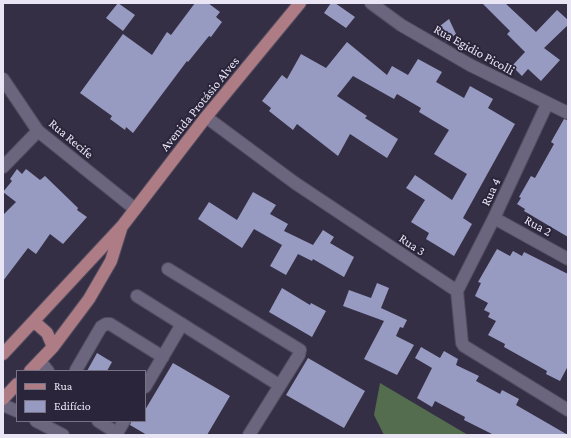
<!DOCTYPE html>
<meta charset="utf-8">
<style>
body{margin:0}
#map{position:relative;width:571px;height:438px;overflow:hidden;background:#352f45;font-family:"Crimson Pro",serif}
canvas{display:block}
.frame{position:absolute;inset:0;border:4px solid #e9e5f4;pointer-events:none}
.legend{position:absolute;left:16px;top:370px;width:130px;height:52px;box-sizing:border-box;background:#2b253b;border:1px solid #777285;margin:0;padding:5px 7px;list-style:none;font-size:12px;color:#e9e5f4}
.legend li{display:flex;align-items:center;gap:8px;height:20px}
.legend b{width:20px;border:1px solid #777285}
</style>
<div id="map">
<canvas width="571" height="438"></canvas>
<div class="frame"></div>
<ul class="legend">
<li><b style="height:5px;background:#ad7c85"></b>Rua</li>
<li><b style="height:11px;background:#989bc1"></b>Edifício</li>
</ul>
</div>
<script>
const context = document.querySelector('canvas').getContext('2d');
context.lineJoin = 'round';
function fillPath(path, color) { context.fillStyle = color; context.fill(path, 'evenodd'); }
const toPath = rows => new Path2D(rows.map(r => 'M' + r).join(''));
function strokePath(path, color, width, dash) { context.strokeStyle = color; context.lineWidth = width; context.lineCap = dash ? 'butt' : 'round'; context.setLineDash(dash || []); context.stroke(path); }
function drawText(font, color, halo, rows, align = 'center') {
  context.font = font + ' "Crimson Pro",serif'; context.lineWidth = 4; context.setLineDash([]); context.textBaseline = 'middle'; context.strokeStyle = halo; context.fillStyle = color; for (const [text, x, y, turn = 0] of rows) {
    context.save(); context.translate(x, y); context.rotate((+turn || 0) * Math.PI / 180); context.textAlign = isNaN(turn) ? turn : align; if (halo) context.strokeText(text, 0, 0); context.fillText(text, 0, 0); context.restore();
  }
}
fillPath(toPath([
 [380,383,468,435,384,435,374,415]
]), '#536d4e');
fillPath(toPath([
 [118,3,135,15,123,31,106,18],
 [195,3,208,3,220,12,216,17,222,22,211,37,209,36,188,62,187,61,133,133,126,127,125,130,110,119,112,116,80,93,123,34,152,55,167,32,171,35],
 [331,3,335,3,355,17,346,28,324,13],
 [482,3,505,3,536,32,557,10,568,20,568,25,544,48,560,60,541,81,528,69,522,76,512,66,525,52,507,34,510,31],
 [449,19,456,34,446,42,436,29],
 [347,42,387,75,392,66,408,75,418,59,442,72,436,82,464,98,470,86,493,99,488,108,515,124,463,218,472,224,454,256,426,239,429,233,411,222,425,200,406,188,415,175,452,200,467,174,434,154,449,130,419,112,421,108,397,94,394,99,353,76,337,96,367,116,365,118,398,139,387,158,350,134,338,156,297,124,293,130,269,111,271,108,262,101,282,75,287,79,301,54,326,68],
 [564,119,568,120,568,237,524,211,525,209,517,204,521,198,519,197,531,176,535,178,554,144,551,142],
 [17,169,22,174,26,169,40,180,45,176,78,208,77,210,87,217,63,244,50,234,36,254,28,248,3,281,3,215,16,202,3,192,12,181,10,179],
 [253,192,276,205,270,214,288,224,284,231,313,245,323,230,334,237,330,243,354,257,344,277,313,259,312,261,298,254,286,275,270,266,282,245,254,229,242,248,198,219,209,202,237,220],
 [497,249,510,256,513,251,522,256,524,252,568,274,568,366,560,381,546,374,547,371,504,347,505,344,488,335,496,321,488,317,490,313,484,310,488,303,475,296,481,283,478,282],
 [377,283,389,288,381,308,407,320,403,328,400,327,396,336,414,345,397,375,364,359,384,321,343,306,349,290,371,298],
 [282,288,310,305,311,303,326,311,312,337,269,312],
 [421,347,440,358,444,351,458,359,456,365,479,376,476,381,500,394,502,390,519,399,516,405,568,435,494,435,464,420,465,417,435,401,432,407,417,398,432,368,415,358],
 [97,353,112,362,107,371,87,371],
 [308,358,365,391,344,428,286,395],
 [173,363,230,396,207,435,147,435,130,425,131,421,145,421,145,410]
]), '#989bc1');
const street = toPath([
 [371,3,401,25,470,65,568,113],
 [3,79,38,131,135,209],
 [206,117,295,183,457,291,462,343,464,346,568,410],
 [3,167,38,131],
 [494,218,568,259],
 [168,269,300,350,299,355,249,435],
 [457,291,494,218,547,104],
 [137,296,279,385],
 [40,361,48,371],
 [76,370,101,327,106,324,110,324,163,357],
 [145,387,182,324],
 [3,405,17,411],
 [36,421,63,435],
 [98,421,117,433],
 [116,435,124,421]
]);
const primary = toPath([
 [32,323,38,325,47,333,53,347],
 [3,354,123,225,206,117,300,3],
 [30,371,53,347,89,299,111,261,121,229],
 [3,399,17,384]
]);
strokePath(street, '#514c5f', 14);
strokePath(primary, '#514c5f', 14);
strokePath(street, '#6b657e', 12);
strokePath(primary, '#ad7c85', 12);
drawText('13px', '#e9e5f4', '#2b253b', [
 ["Rua Egidio Picolli",474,50,29],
 ["Avenida Protásio Alves",200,104,-51],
 ["Rua Recife",71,139,40],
 ["Rua 4",491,192,-65],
 ["Rua 2",538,226,29],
 ["Rua 3",412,245,34]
]);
</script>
